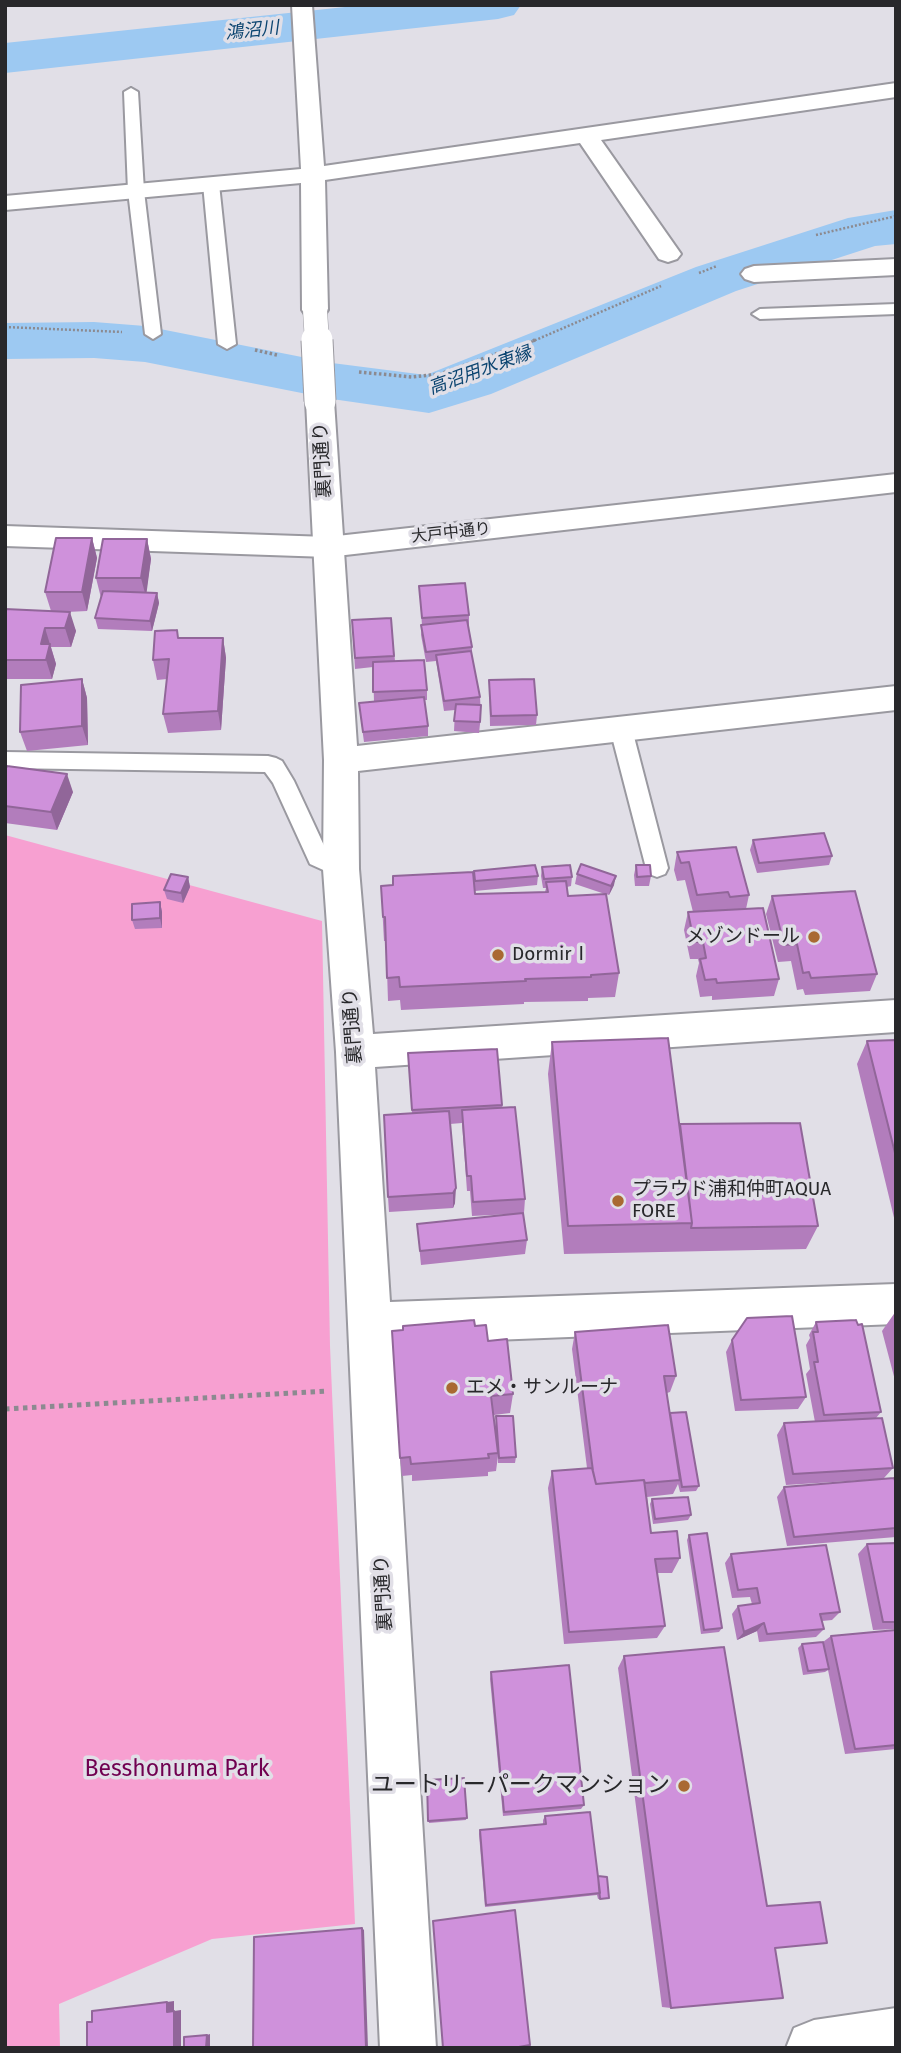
<!DOCTYPE html>
<meta charset="utf-8">
<style>
body{margin:0}
#map{position:relative;width:901px;height:2053px;overflow:hidden;background:#e1dfe7;font-family:"Fira Sans",sans-serif}
canvas{display:block}
.frame{position:absolute;inset:0;border:7px solid #28282b;pointer-events:none}
</style>
<div id="map">
<canvas width="901" height="2053"></canvas>
<div class="frame"></div>
</div>
<script>
const context = document.querySelector('canvas').getContext('2d');
context.lineJoin = 'round';
function fillPath(path, color) { context.fillStyle = color; context.fill(path, 'evenodd'); }
const toPath = rows => new Path2D(rows.map(r => 'M' + r).join(''));
function strokePath(path, color, width, dash) { context.strokeStyle = color; context.lineWidth = width; context.lineCap = dash ? 'butt' : 'round'; context.setLineDash(dash || []); context.stroke(path); }
function drawText(font, color, halo, rows, align = 'center') {
  context.font = font + ' "Fira Sans","Noto Sans JP",sans-serif'; context.lineWidth = 7; context.setLineDash([]); context.textBaseline = 'middle'; context.strokeStyle = halo; context.fillStyle = color; for (const [text, x, y, turn = 0] of rows) {
    context.save(); context.translate(x, y); context.rotate((+turn || 0) * Math.PI / 180); context.textAlign = isNaN(turn) ? turn : align; if (halo) context.strokeText(text, 0, 0); context.fillText(text, 0, 0); context.restore();
  }
}
fillPath(toPath([
 [5,835,322,921,330,1346,355,1924,212,1939,59,2004,60,2048,5,2048]
]), '#f7a0d1');
fillPath(toPath([
 [364,5,521,5,514,15,498,19,5,73,5,43,364,5],
 [896,210,896,244,875,246,736,291,491,394,429,413,332,399,145,362,94,358,5,359,5,323,94,322,145,326,332,363,426,375,696,267,848,218,896,210]
]), '#9dc9f2');
const lane = toPath([
 [131,88,138,92,144,191,161,334,153,339,145,334,128,191,124,92,131,88],
 [211,179,219,184,236,344,227,349,218,344,203,184,211,179],
 [896,304,896,314,760,319,752,314,760,309,896,304],
 [621,721,629,724,632,729,668,868,665,874,657,877,649,874,646,868,610,729,613,724,621,721],
 [5,752,268,756,276,758,282,761,294,781,327,852,349,863,352,869,349,875,341,878,310,864,273,783,265,772,5,768,5,752]
]);
const street = toPath([
 [292,5,312,5,324,166,896,83,896,97,601,140,681,254,677,259,668,262,659,259,580,143,325,180,328,310,324,316,315,318,306,316,302,310,301,183,5,210,5,196,301,169,292,5],
 [896,259,896,275,754,282,745,279,741,274,745,269,754,266,896,259],
 [320,393,330,395,334,401,357,746,896,686,896,710,358,771,359,869,373,1034,896,1000,896,1032,375,1067,390,1302,896,1284,896,1324,393,1344,436,2048,380,2048,336,1052,323,869,324,760,306,401,310,395,320,393],
 [896,2008,896,2048,786,2048,794,2028,814,2020,896,2008]
]);
const secondary = toPath([
 [896,474,896,492,328,557,5,546,5,526,328,537,896,474]
]);
strokePath(lane, '#9a99a0', 4);
strokePath(street, '#9a99a0', 4);
strokePath(secondary, '#9a99a0', 4);
strokePath(toPath([
 [816,235,896,216],
 [699,273,717,266],
 [5,327,122,332],
 [531,342,661,286]
]), '#8c8a90', 2.5, [2, 2]);
strokePath(toPath([
 [255,350,277,355],
 [359,372,412,377,440,374,535,340]
]), '#8c8a90', 3.5, [2.5, 2.5]);
strokePath(toPath([
 [5,1409,327,1391]
]), '#8c8a90', 5, [4.5, 4.5]);
fillPath(lane, '#fff');
fillPath(street, '#fff');
fillPath(secondary, '#fff');
const streetBridgeFar1 = toPath([
 [315,310,317,342]
]);
const streetBridge = toPath([
 [317,340,320,401]
]);
strokePath(streetBridgeFar1, '#9a99a0', 25, []);
strokePath(streetBridge, '#9a99a0', 33, []);
strokePath(streetBridgeFar1, '#fff', 24);
strokePath(streetBridge, '#fff', 31);
fillPath(toPath([
 [92,538,97,558,87,611,67,612,76,631,71,647,51,647,56,664,52,679,5,679,5,609,51,611,45,592],
 [147,539,151,559,146,592,157,593,159,603,152,631,98,629,95,618,101,598,96,578],
 [419,586,469,615,469,625,468,625,472,647,472,657,480,697,481,715,479,733,454,731,455,710,444,711,436,661,426,662,421,635,422,625],
 [391,618,395,661,427,690,427,700,424,700,428,726,428,736,364,742,360,713,374,702,373,667,355,669,352,620],
 [179,638,223,638,226,658,221,730,168,733,163,714,167,679,157,680,153,660],
 [82,679,87,698,88,745,27,751,20,732],
 [489,680,537,715,536,725,490,726],
 [5,770,73,792,57,830,5,823],
 [753,840,832,856,829,865,757,873,750,850],
 [677,852,749,895,746,909,779,979,774,996,712,1000,712,996,700,997,696,976,699,963,698,959,690,959,684,930,688,912,693,912,685,880,677,881,674,870],
 [636,865,651,876,649,886,635,886,634,875],
 [542,867,572,877,571,886,567,887,568,896,605,894,575,884,577,874,614,885,609,895,606,894,619,973,615,997,588,998,588,1001,524,1002,524,1004,401,1010,400,1000,388,1001,386,941,384,941,381,886,393,885,393,876,538,876,537,885,475,891,475,894,545,892,546,888,543,888,541,876],
 [188,877,190,887,183,903,167,899,164,890],
 [772,896,877,974,870,991,805,995,803,989,797,990,791,961,778,962,766,914],
 [160,902,162,912,162,928,135,929,132,920],
 [896,1040,896,1226,857,1064,867,1041],
 [552,1042,680,1124,818,1226,806,1249,564,1254,548,1074],
 [408,1053,502,1105,525,1199,524,1213,523,1213,527,1240,525,1254,421,1265,417,1224,512,1214,472,1216,470,1191,467,1191,462,1123,450,1124,455,1203,453,1208,389,1212,388,1197,412,1113],
 [896,1311,896,1384,882,1331],
 [816,1322,881,1412,876,1418,893,1468,884,1478,896,1483,896,1537,787,1546,777,1497,784,1487,880,1479,786,1485,777,1435,784,1423,815,1422,806,1374,810,1369,806,1345,810,1338,809,1335],
 [475,1326,488,1341,513,1394,510,1413,494,1415,497,1445,496,1416,516,1457,515,1463,498,1463,498,1456,496,1471,488,1472,488,1476,412,1481,412,1475,402,1476,400,1458],
 [575,1332,676,1376,670,1392,667,1393,670,1413,699,1486,696,1491,680,1492,678,1484,673,1494,647,1497,651,1533,680,1558,672,1573,657,1573,665,1626,657,1638,564,1644,548,1488,552,1471,587,1468,572,1349],
 [732,1340,806,1397,798,1409,735,1411,726,1352],
 [652,1499,691,1515,688,1520,653,1524,650,1504],
 [689,1535,722,1628,719,1632,701,1634,687,1540],
 [896,1543,896,1629,873,1630,858,1554,867,1544],
 [731,1554,840,1612,832,1620,822,1621,824,1629,816,1637,759,1642,757,1631,737,1640,732,1614,738,1606,752,1604,750,1597,732,1598,725,1563],
 [896,1630,896,1749,845,1754,828,1670,825,1672,803,1675,798,1648,802,1644,823,1642,831,1636],
 [624,1656,767,1906,775,1948,671,2008,662,2007,618,1668],
 [491,1672,584,1805,581,1809,503,1816,490,1679],
 [464,1778,466,1820,429,1823,427,1780],
 [545,1816,598,1876,609,1898,598,1899,597,1895,485,1907,479,1834,480,1830,543,1825,543,1820]
]), '#b27dbc');
fillPath(toPath([
 [92,538,97,558,87,611,82,592],
 [147,539,151,559,146,597,141,578],
 [157,593,159,603,152,631,150,621],
 [70,612,76,631,71,647,65,628],
 [45,628,56,664,52,679,41,644],
 [223,638,226,658,221,730,218,711],
 [82,679,87,698,88,745,82,726],
 [67,774,73,792,57,830,51,812],
 [616,876,614,885,609,895,611,886],
 [188,877,190,887,183,903,181,893],
 [160,902,162,912,162,928,160,918],
 [456,1188,455,1203,453,1208,453,1193],
 [764,1623,757,1631,737,1640,744,1632],
 [362,1928,364,1930,368,2048,366,2048],
 [174,2001,174,2011,167,2012,167,2002],
 [181,2010,181,2048,174,2048,174,2011],
 [210,2034,210,2048,206,2048,207,2035]
]), '#916699');
const building = toPath([
 [56,538,92,538,82,592,45,592,56,538],
 [103,539,147,539,141,578,96,578,103,539],
 [465,583,469,615,422,618,419,586,465,583],
 [103,591,157,593,150,621,95,618,103,591],
 [5,609,70,612,65,628,45,628,41,644,50,644,46,660,5,660,5,609],
 [391,618,394,656,355,658,352,620,391,618],
 [467,620,472,647,426,652,421,625,467,620],
 [177,630,178,638,223,638,218,711,163,714,169,659,153,660,155,631,177,630],
 [471,651,480,697,444,701,436,655,471,651],
 [424,660,427,690,373,692,373,662,424,660],
 [82,679,82,726,20,732,21,685,82,679],
 [534,679,537,715,491,716,489,680,534,679],
 [424,697,428,726,363,732,359,703,424,697],
 [456,704,481,705,480,722,454,721,456,704],
 [7,766,67,774,51,812,5,806,5,770,7,766],
 [824,833,832,856,759,863,753,840,824,833],
 [736,847,749,895,730,897,728,892,697,895,689,862,681,863,677,852,736,847],
 [581,864,616,876,611,886,577,874,581,864],
 [535,865,538,876,475,881,474,871,535,865],
 [570,865,572,877,544,879,542,867,570,865],
 [636,865,650,865,651,876,637,877,636,865],
 [473,872,475,894,548,892,546,882,566,881,568,896,606,894,619,973,591,975,591,977,525,979,526,981,400,987,399,977,387,978,385,917,383,917,381,886,393,885,393,876,473,872],
 [171,874,188,877,181,893,164,890,171,874],
 [855,891,877,974,811,978,809,972,803,973,797,944,784,945,772,896,855,891],
 [160,902,160,918,132,920,132,904,160,902],
 [763,908,779,979,717,983,716,979,705,980,700,959,706,958,703,942,694,942,688,912,763,908],
 [668,1038,692,1223,568,1226,552,1042,668,1038],
 [896,1040,896,1157,867,1041,896,1040],
 [497,1049,502,1105,412,1110,408,1053,497,1049],
 [515,1107,525,1199,473,1202,471,1176,467,1176,462,1110,515,1107],
 [449,1111,456,1188,453,1193,388,1197,384,1115,449,1111],
 [800,1123,818,1226,691,1228,692,1223,680,1124,800,1123],
 [523,1213,527,1240,420,1251,417,1224,523,1213],
 [792,1316,806,1397,741,1400,732,1340,747,1318,792,1316],
 [474,1320,475,1326,486,1325,488,1341,507,1339,513,1394,491,1396,498,1453,488,1454,489,1458,411,1464,410,1457,400,1458,392,1331,403,1330,403,1326,474,1320],
 [856,1320,858,1325,862,1324,881,1412,824,1415,814,1362,818,1362,813,1332,818,1332,816,1322,856,1320],
 [668,1325,676,1376,664,1376,680,1480,645,1483,644,1480,596,1484,593,1471,575,1332,668,1325],
 [686,1412,699,1486,682,1487,670,1413,686,1412],
 [496,1416,513,1416,516,1457,499,1458,496,1416],
 [882,1418,893,1468,793,1474,784,1423,882,1418],
 [592,1468,596,1484,644,1480,651,1533,677,1531,680,1558,655,1559,665,1626,569,1632,552,1471,592,1468],
 [894,1478,896,1483,896,1528,794,1537,784,1487,894,1478],
 [688,1497,691,1515,655,1519,652,1499,688,1497],
 [707,1533,722,1628,704,1630,689,1535,707,1533],
 [896,1543,896,1622,883,1622,867,1544,896,1543],
 [826,1545,840,1612,820,1614,824,1629,767,1634,764,1623,744,1632,738,1606,760,1603,757,1588,738,1590,731,1554,826,1545],
 [896,1630,896,1745,855,1749,831,1636,896,1630],
 [823,1642,829,1669,808,1671,802,1644,823,1642],
 [724,1647,767,1906,820,1902,827,1943,775,1948,783,1998,671,2008,624,1656,724,1647],
 [569,1665,584,1805,504,1812,491,1672,569,1665],
 [464,1778,467,1818,428,1821,427,1780,464,1778],
 [590,1812,600,1893,486,1905,480,1830,546,1824,545,1816,590,1812],
 [598,1876,607,1877,609,1898,600,1899,598,1876],
 [515,1910,530,2045,513,2048,443,2048,433,1921,515,1910],
 [362,1928,366,2048,253,2048,254,1937,362,1928],
 [167,2002,167,2012,174,2011,174,2048,87,2048,87,2022,92,2022,92,2011,167,2002],
 [207,2035,206,2048,184,2048,184,2037,207,2035]
]);
fillPath(building, '#cf91db');
strokePath(building, '#916699', 2);
for (const [x, y, r, color] of [
 [814,937,7,"#a96932"],
 [498,955,7,"#a96932"],
 [618,1201,7,"#a96932"],
 [452,1388,7,"#a96932"],
 [684,1786,7,"#a96932"]
]) { const dot = new Path2D(); dot.arc(x, y, r, 0, 2 * Math.PI); context.fillStyle = color; context.fill(dot); strokePath(dot, '#e1dfe7', 2.5); }
drawText('16px', '#28282b', '#e1dfe7', [
 ["大戸中通り",451,533,-6]
]);
drawText('italic 18px', '#0b4470', '#e1dfe7', [
 ["鴻沼川",252,31,-6],
 ["高沼用水東縁",480,371,-20]
]);
drawText('19px', '#28282b', '#e1dfe7', [
 ["裏門通り",323,460,-93],
 ["裏門通り",353,1026,-94],
 ["裏門通り",384,1593,-93]
]);
drawText('19px', '#28282b', '#e1dfe7', [
 ["メゾンドール",800,937,"right"],
 ["DormirⅠ",512,955],
 ["プラウド浦和仲町AQUA",632,1190],
 ["FORE",632,1212],
 ["エメ・サンルーナ",466,1388]
], 'left');
drawText('23px', '#700050', '#e1dfe7', [
 ["Besshonuma Park",177,1770]
]);
drawText('23px', '#28282b', '#e1dfe7', [
 ["ユートリーパークマンション",670,1786]
], 'right');
</script>
